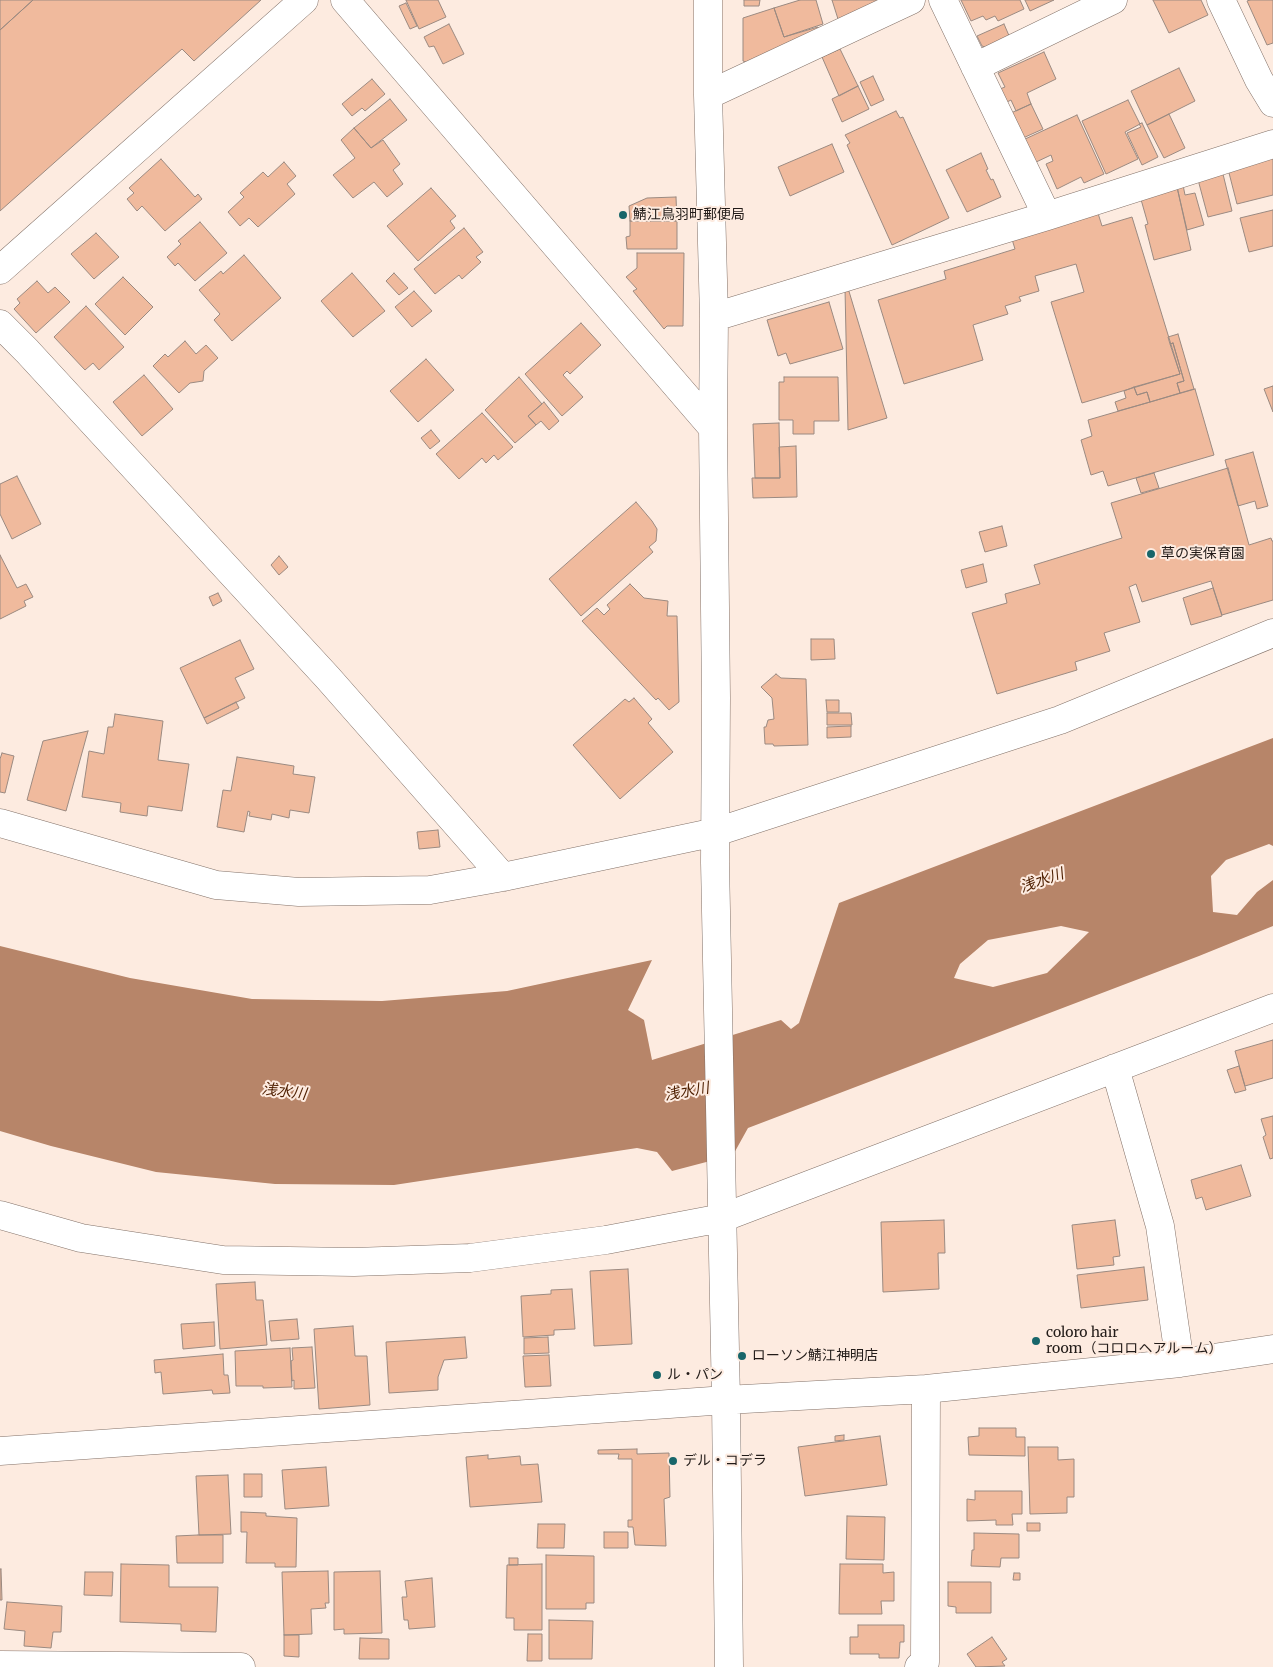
<!DOCTYPE html>
<meta charset="utf-8">
<style>
body{margin:0}
canvas{display:block;background:#fdebe0}
</style>
<canvas width="1273" height="1667"></canvas>
<script>
const context = document.querySelector('canvas').getContext('2d');
context.lineJoin = 'round';
function fillPath(path, color) { context.fillStyle = color; context.fill(path, 'evenodd'); }
const toPath = rows => new Path2D(rows.map(r => 'M' + r).join(''));
function strokePath(path, color, width, dash) { context.strokeStyle = color; context.lineWidth = width; context.lineCap = dash ? 'butt' : 'round'; context.setLineDash(dash || []); context.stroke(path); }
function drawText(font, color, halo, rows, align = 'center') {
  context.font = font + ' Merriweather,"Noto Sans JP",serif'; context.lineWidth = 4; context.setLineDash([]); context.textBaseline = 'middle'; context.strokeStyle = halo; context.fillStyle = color; for (const [text, x, y, turn = 0] of rows) {
    context.save(); context.translate(x, y); context.rotate((+turn || 0) * Math.PI / 180); context.textAlign = isNaN(turn) ? turn : align; if (halo) context.strokeText(text, 0, 0); context.fillText(text, 0, 0); context.restore();
  }
}
fillPath(toPath([
 [1273,738,1273,846,1269,844,1226,860,1211,876,1213,912,1237,915,1257,892,1273,880,1273,926,1199,956,748,1128,733,1155,672,1171,657,1152,637,1148,394,1185,275,1184,156,1172,51,1146,0,1131,0,946,130,978,252,999,382,1001,507,991,652,960,628,1010,644,1020,652,1060,781,1020,791,1029,799,1023,839,903],
 [1061,926,1089,932,1047,973,993,987,954,978,960,964,988,940]
]), '#b78569');
const building = toPath([
 [0,0,33,0,0,30,0,0],
 [33,0,261,0,194,61,182,49,0,211,0,30,33,0],
 [406,0,438,0,446,17,419,29,406,0],
 [744,0,760,0,759,6,744,6,744,0],
 [800,0,816,0,823,24,784,37,774,8,800,0],
 [832,0,880,0,838,19,832,0],
 [961,0,1020,0,1024,9,998,21,995,16,986,20,983,16,971,21,961,0],
 [1025,0,1054,0,1030,11,1025,0],
 [1153,0,1201,0,1208,15,1169,33,1153,0],
 [1250,0,1273,0,1273,43,1267,45,1247,1,1250,0],
 [406,3,417,26,410,29,399,6,406,3],
 [774,8,784,37,818,27,819,30,748,63,743,61,743,18,774,8],
 [449,24,464,54,443,64,434,46,429,47,424,37,449,24],
 [1004,24,1010,38,987,48,982,46,977,36,1004,24],
 [840,49,858,86,839,96,822,57,840,49],
 [1044,52,1056,79,1027,93,1031,104,1016,111,1011,100,1007,102,1000,89,1005,87,998,73,1044,52],
 [1179,68,1195,101,1147,125,1131,91,1179,68],
 [873,76,884,100,871,106,860,82,873,76],
 [372,79,385,94,365,111,362,108,352,116,342,104,372,79],
 [858,86,869,109,842,122,832,99,858,86],
 [390,99,407,120,371,148,354,128,390,99],
 [1128,100,1140,124,1125,132,1138,159,1106,174,1082,121,1128,100],
 [1031,104,1043,129,1023,138,1011,113,1031,104],
 [896,111,900,118,903,117,949,218,892,245,847,145,850,143,845,135,896,111],
 [1169,114,1185,148,1164,158,1147,125,1169,114],
 [1077,115,1104,174,1084,183,1081,177,1057,189,1046,164,1053,161,1051,155,1034,163,1023,140,1077,115],
 [1142,123,1158,157,1142,165,1127,133,1141,127,1139,124,1142,123],
 [354,128,371,148,383,140,400,164,393,170,403,184,387,197,374,182,353,198,333,175,355,158,341,140,354,128],
 [832,144,844,172,790,196,778,167,832,144],
 [981,153,988,169,986,170,991,180,993,179,1001,197,967,212,946,170,981,153],
 [1273,158,1273,195,1237,204,1228,169,1273,158],
 [161,159,195,197,198,194,202,199,165,231,142,206,137,211,127,199,134,193,129,188,161,159],
 [284,162,296,176,287,184,295,194,258,227,249,218,240,226,228,212,244,197,240,193,263,172,268,177,284,162],
 [1222,170,1232,211,1208,217,1197,176,1222,170],
 [1183,185,1185,195,1195,193,1204,225,1187,230,1177,187,1183,185],
 [1177,187,1191,250,1154,260,1145,225,1148,224,1140,196,1177,187],
 [431,188,456,216,450,221,455,228,418,261,387,226,431,188],
 [676,197,677,221,630,221,629,206,647,198,676,197],
 [1097,210,1102,226,1132,217,1180,374,1082,403,1051,302,1084,292,1076,264,1035,276,1039,291,1019,297,1021,301,1005,306,1008,314,973,325,983,360,904,384,878,300,946,279,944,271,1015,249,1011,236,1097,210],
 [1273,210,1273,246,1249,252,1240,218,1273,210],
 [630,221,677,221,677,249,627,249,626,237,630,236,630,221],
 [200,222,227,253,195,281,178,263,175,266,167,257,181,244,178,241,200,222],
 [464,228,483,252,476,257,481,262,462,279,459,275,435,294,414,269,464,228],
 [96,233,119,257,94,279,71,254,96,233],
 [637,253,684,253,683,326,667,326,664,329,633,291,637,289,626,277,637,268,637,253],
 [244,255,281,298,232,341,214,320,220,314,199,290,221,271,223,274,244,255],
 [352,273,385,311,353,337,321,301,352,273],
 [394,273,408,288,399,295,386,281,394,273],
 [123,277,153,307,125,335,95,304,123,277],
 [37,281,48,293,55,287,70,302,36,333,14,309,20,303,17,299,37,281],
 [848,288,887,418,848,430,845,289,848,288],
 [414,291,432,311,412,327,395,307,414,291],
 [829,302,843,349,790,364,786,353,778,356,767,320,829,302],
 [86,306,124,347,99,370,93,363,85,370,54,337,86,306],
 [581,323,601,345,570,374,567,371,563,375,583,397,562,416,525,374,581,323],
 [1178,334,1194,389,1180,393,1177,383,1184,381,1173,343,1170,344,1168,337,1178,334],
 [185,341,196,354,206,345,218,358,204,371,203,381,190,383,179,393,153,366,165,354,168,357,185,341],
 [1173,343,1184,381,1177,383,1180,393,1150,402,1147,392,1137,395,1134,387,1180,374,1170,344,1173,343],
 [426,359,454,390,418,422,390,391,426,359],
 [144,375,173,409,142,436,113,402,144,375],
 [519,377,542,404,528,416,536,425,515,443,485,410,519,377],
 [784,377,838,377,839,421,814,421,814,434,793,434,793,420,779,420,779,382,784,382,784,377],
 [1273,386,1273,412,1264,389,1273,386],
 [1134,387,1137,395,1147,392,1150,402,1118,411,1115,402,1126,398,1124,391,1134,387],
 [1195,389,1214,455,1108,486,1103,471,1091,475,1081,440,1092,436,1088,420,1195,389],
 [544,402,559,421,549,430,541,421,536,425,528,416,544,402],
 [482,413,513,447,498,460,494,455,486,463,482,458,459,479,436,454,482,413],
 [779,423,780,478,755,478,753,424,779,423],
 [431,430,440,441,430,449,421,438,431,430],
 [796,446,797,497,753,498,752,478,780,478,779,447,796,446],
 [1253,452,1268,506,1257,509,1255,501,1238,506,1225,460,1253,452],
 [1228,468,1249,545,1271,538,1272,541,1273,541,1273,600,1222,615,1211,581,1142,602,1136,584,1129,587,1140,622,1104,633,1110,651,1075,662,1077,670,997,694,972,613,1007,603,1005,594,1040,584,1034,565,1122,538,1111,503,1228,468],
 [1154,473,1159,488,1141,493,1136,478,1154,473],
 [17,476,41,524,12,539,0,514,0,484,17,476],
 [636,502,652,521,657,529,656,541,649,547,653,552,581,616,549,579,636,502],
 [1002,526,1007,546,985,552,979,532,1002,526],
 [0,555,17,588,26,584,33,597,24,601,26,606,0,619,0,555],
 [279,556,288,567,279,575,271,565,279,556],
 [983,564,987,582,966,588,961,570,983,564],
 [630,584,644,598,668,601,667,616,677,616,679,702,669,710,658,698,656,700,582,621,597,608,604,615,610,609,607,605,630,584],
 [1213,588,1222,616,1191,625,1183,598,1213,588],
 [218,593,222,601,213,606,209,597,218,593],
 [811,639,834,639,835,659,811,660,811,639],
 [240,640,254,669,235,678,245,698,204,718,180,668,240,640],
 [776,674,781,678,806,679,808,745,774,746,773,744,765,744,764,727,766,727,768,720,774,719,772,698,761,687,776,674],
 [634,698,652,719,648,723,673,752,620,799,573,745,625,699,629,702,634,698],
 [826,700,839,700,839,712,827,712,826,700],
 [236,702,239,708,207,724,204,718,236,702],
 [827,713,851,713,852,725,827,725,827,713],
 [115,714,163,721,158,760,189,764,182,811,148,806,147,816,120,812,121,803,82,797,89,751,104,754,108,727,113,727,115,714],
 [851,726,851,737,827,738,827,727,851,726],
 [88,731,66,811,27,800,43,741,88,731],
 [2,753,14,756,5,793,0,792,0,759,2,753],
 [237,757,294,766,293,774,315,777,309,813,290,810,289,818,272,814,271,820,249,816,250,812,248,811,244,832,217,827,223,790,231,791,237,757],
 [438,830,440,847,419,849,417,832,438,830],
 [1273,1040,1273,1078,1245,1086,1235,1051,1273,1040],
 [1239,1066,1246,1090,1235,1093,1227,1070,1239,1066],
 [1273,1116,1273,1158,1270,1159,1263,1137,1266,1135,1261,1119,1273,1116],
 [1241,1165,1251,1196,1206,1210,1202,1197,1196,1199,1191,1180,1241,1165],
 [944,1220,945,1253,938,1253,939,1289,883,1292,881,1222,944,1220],
 [1115,1220,1120,1256,1113,1257,1114,1265,1077,1269,1072,1225,1115,1220],
 [1144,1267,1148,1300,1081,1308,1077,1275,1144,1267],
 [628,1269,632,1344,594,1346,590,1271,628,1269],
 [255,1282,256,1300,263,1300,267,1345,220,1349,216,1284,255,1282],
 [572,1289,575,1329,554,1330,554,1335,523,1337,521,1296,551,1294,551,1290,572,1289],
 [297,1319,299,1339,271,1341,269,1321,297,1319],
 [214,1322,215,1346,183,1349,181,1324,214,1322],
 [353,1326,355,1356,367,1356,370,1405,319,1409,314,1329,353,1326],
 [465,1337,467,1358,444,1360,438,1377,438,1390,389,1393,386,1342,465,1337],
 [548,1337,549,1353,524,1354,524,1338,548,1337],
 [312,1347,315,1388,294,1389,294,1380,292,1381,291,1361,293,1360,292,1348,312,1347],
 [290,1348,292,1387,263,1388,263,1386,236,1386,235,1351,290,1348],
 [223,1354,224,1375,228,1375,230,1393,213,1394,212,1390,163,1394,161,1372,155,1373,154,1360,223,1354],
 [549,1355,551,1386,525,1387,523,1356,549,1355],
 [979,1428,1016,1428,1016,1437,1025,1437,1025,1456,969,1455,968,1437,979,1436,979,1428],
 [844,1435,844,1440,835,1441,835,1436,844,1435],
 [880,1436,887,1485,805,1496,798,1447,880,1436],
 [1028,1447,1058,1447,1058,1460,1074,1459,1074,1497,1067,1497,1067,1513,1030,1514,1028,1447],
 [637,1449,637,1454,669,1453,670,1497,664,1499,666,1546,635,1545,633,1527,628,1527,628,1520,632,1520,632,1459,618,1459,619,1454,598,1454,598,1450,637,1449],
 [488,1455,488,1459,520,1456,521,1465,538,1464,542,1502,470,1507,466,1457,488,1455],
 [326,1467,329,1506,285,1509,282,1470,326,1467],
 [244,1474,262,1474,262,1497,244,1497,244,1474],
 [228,1475,231,1534,199,1535,196,1476,228,1475],
 [975,1491,1022,1491,1022,1514,1012,1514,1013,1525,996,1525,996,1520,967,1521,967,1499,975,1500,975,1491],
 [241,1512,266,1513,266,1516,297,1518,296,1567,275,1567,275,1563,246,1563,247,1532,241,1532,241,1512],
 [847,1516,885,1517,884,1560,846,1559,847,1516],
 [1027,1523,1040,1523,1040,1531,1027,1531,1027,1523],
 [538,1524,565,1524,564,1548,537,1548,538,1524],
 [604,1532,628,1532,628,1548,604,1548,604,1532],
 [974,1533,1019,1534,1019,1558,1001,1558,1000,1567,971,1566,972,1550,974,1550,974,1533],
 [198,1535,223,1535,223,1563,177,1563,176,1536,198,1535],
 [546,1555,594,1556,594,1603,586,1603,586,1609,546,1609,546,1555],
 [509,1558,518,1558,518,1565,509,1565,509,1558],
 [121,1564,169,1565,169,1587,218,1587,216,1632,181,1631,181,1624,120,1622,121,1564],
 [542,1564,542,1630,514,1630,514,1618,506,1618,507,1565,542,1564],
 [840,1564,883,1564,883,1573,894,1572,894,1601,881,1601,882,1614,839,1614,840,1564],
 [1,1569,2,1600,0,1600,0,1569,1,1569],
 [328,1571,329,1603,325,1603,326,1608,311,1609,312,1634,284,1635,282,1572,328,1571],
 [380,1571,382,1633,344,1634,344,1629,334,1630,334,1572,380,1571],
 [85,1572,113,1572,112,1596,84,1595,85,1572],
 [1014,1573,1020,1573,1020,1580,1013,1580,1014,1573],
 [432,1578,435,1627,409,1629,408,1620,404,1620,402,1597,407,1597,405,1581,432,1578],
 [948,1582,991,1582,991,1613,956,1613,956,1607,948,1606,948,1582],
 [7,1602,62,1606,61,1632,53,1632,51,1648,24,1646,25,1631,4,1629,7,1602],
 [549,1620,593,1621,592,1659,549,1659,549,1620],
 [858,1625,904,1625,904,1642,900,1642,899,1658,879,1658,879,1654,850,1654,850,1637,858,1637,858,1625],
 [528,1634,542,1634,542,1661,527,1661,528,1634],
 [284,1635,299,1635,299,1657,284,1656,284,1635],
 [992,1637,1007,1659,1002,1662,1005,1666,976,1667,967,1654,992,1637],
 [360,1638,389,1639,389,1659,359,1659,360,1638]
]);
fillPath(building, '#f0ba9d');
strokePath(building, '#9b8a81', 1);
const minor = toPath([
 [345,0,713,428],
 [708,0,708,95,714,317,713,428,716,698,715,862,726,1400,729,1667],
 [943,0,1047,216],
 [1221,0,1259,80,1273,103],
 [975,67,1113,0],
 [708,95,911,0],
 [0,270,304,0],
 [714,317,1047,216,1273,144],
 [0,324,27,351,328,678,503,877],
 [0,823,216,885,299,892,430,890,503,877,716,832,1060,720,1273,633],
 [1115,1068,1160,1226,1180,1363],
 [0,1215,81,1238,223,1260,354,1262,470,1258,606,1240,722,1218,1273,1008],
 [0,1451,726,1400,926,1389,1180,1363,1273,1349],
 [0,1665,241,1667],
 [919,1667,925,1662,926,1389]
]);
strokePath(minor, '#837269', 29);
strokePath(minor, '#fff', 28);
for (const [x, y, r, color] of [
 [623,215,5,"#18666a"],
 [1151,554,5,"#18666a"],
 [1036,1341,5,"#18666a"],
 [742,1356,5,"#18666a"],
 [657,1375,5,"#18666a"],
 [673,1461,5,"#18666a"]
]) { const dot = new Path2D(); dot.arc(x, y, r, 0, 2 * Math.PI); context.fillStyle = color; context.fill(dot); strokePath(dot, '#fdebe0', 2); }
drawText('14px', '#221b18', '#fdebe0', [
 ["鯖江鳥羽町郵便局",633,215],
 ["草の実保育園",1161,554],
 ["coloro hair",1046,1333],
 ["room（コロロヘアルーム）",1046,1349],
 ["ローソン鯖江神明店",752,1356],
 ["ル・パン",667,1375],
 ["デル・コデラ",683,1461]
], 'left');
drawText('italic 15px', '#4e1f00', '#fdebe0', [
 ["浅水川",1042,881,-19],
 ["浅水川",284,1092,7],
 ["浅水川",687,1092,-10]
]);
</script>
